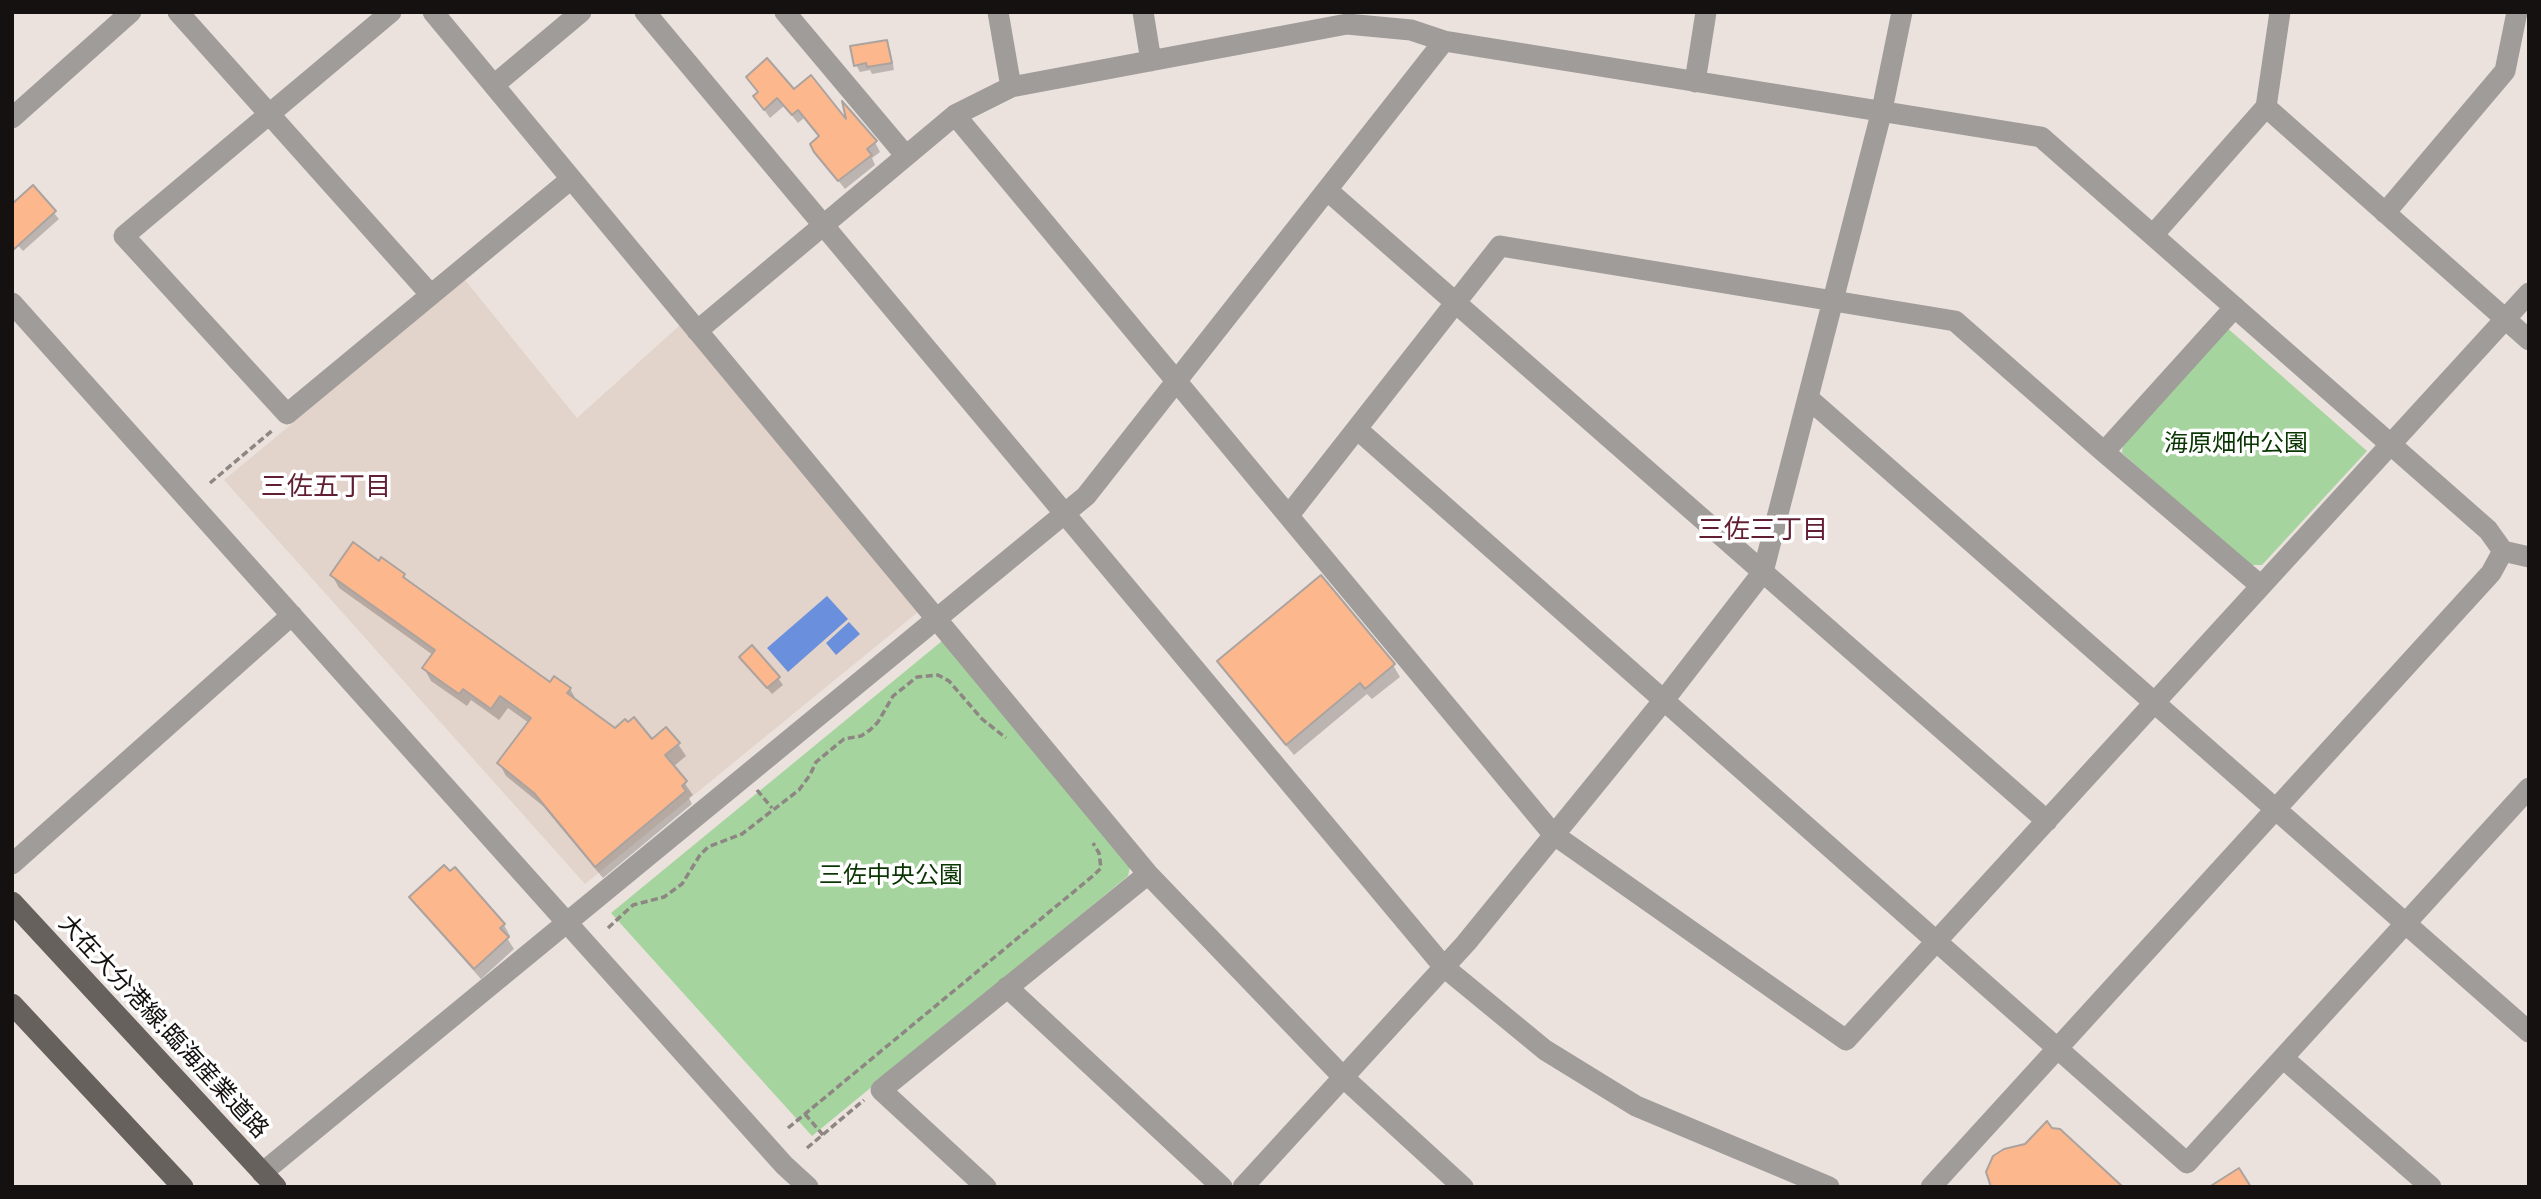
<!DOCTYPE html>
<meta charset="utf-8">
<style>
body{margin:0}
#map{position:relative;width:2541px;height:1199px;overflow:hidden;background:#ebe2dd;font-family:Karla,sans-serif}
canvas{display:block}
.frame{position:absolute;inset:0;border:14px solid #141110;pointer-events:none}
</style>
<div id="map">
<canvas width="2541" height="1199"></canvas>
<div class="frame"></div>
</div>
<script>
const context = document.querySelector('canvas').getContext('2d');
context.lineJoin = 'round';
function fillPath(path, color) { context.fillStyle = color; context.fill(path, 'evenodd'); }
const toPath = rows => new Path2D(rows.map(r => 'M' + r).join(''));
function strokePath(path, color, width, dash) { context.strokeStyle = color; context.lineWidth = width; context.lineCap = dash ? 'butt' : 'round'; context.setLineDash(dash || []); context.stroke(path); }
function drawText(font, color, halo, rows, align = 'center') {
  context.font = font + ' Karla,"Noto Sans JP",sans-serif'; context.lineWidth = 7; context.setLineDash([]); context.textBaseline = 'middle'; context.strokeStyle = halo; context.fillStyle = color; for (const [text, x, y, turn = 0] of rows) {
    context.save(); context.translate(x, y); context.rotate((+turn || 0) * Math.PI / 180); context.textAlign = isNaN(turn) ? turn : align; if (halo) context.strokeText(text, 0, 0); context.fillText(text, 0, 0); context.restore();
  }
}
fillPath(toPath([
 [465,280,577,418,680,325,918,612,585,884,224,480]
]), '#e3d4cb');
fillPath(toPath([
 [2225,326,2367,451,2262,565,2249,565,2122,453,2123,445],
 [942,641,1130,867,1128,876,812,1136,611,913]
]), '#a6d49e');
fillPath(toPath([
 [827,596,848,619,788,672,767,648],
 [849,622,860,634,836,655,826,643]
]), '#6a90dd');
fillPath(toPath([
 [886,42,890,49,894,70,872,74,870,70,860,72,856,65],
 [748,77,794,92,875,142,880,152,872,158,875,165,845,189,817,154,820,138,804,118,798,123,784,106,770,118,755,97,759,94],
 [33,188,59,219,23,251,12,239],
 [379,563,404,575,408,583,551,684,570,689,577,701,615,730,652,741,678,744,686,756,673,767,693,795,689,798,692,804,603,878,543,806,506,776,499,763,529,723,508,708,499,720,471,700,467,706,431,681,424,668,433,655,339,588,332,575],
 [1321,578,1393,665,1400,677,1372,699,1367,694,1294,755,1226,673,1219,662],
 [746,664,778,678,783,685,772,694],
 [411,897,504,925,510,936,507,938,514,949,481,979,418,908]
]), '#0003');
const building = toPath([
 [887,40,892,63,867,67,866,63,854,66,850,46,887,40],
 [767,58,794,89,811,75,846,119,842,101,877,141,867,149,872,155,838,181,814,152,810,144,819,136,798,110,792,115,777,98,764,110,753,96,758,92,746,77,767,58],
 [33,185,56,211,12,251,12,204,33,185],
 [353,542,379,561,381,557,405,574,403,577,550,682,554,676,571,688,567,693,615,728,625,719,628,722,634,717,652,739,666,727,680,743,665,755,687,781,682,786,686,791,595,867,534,793,497,763,531,718,500,696,491,709,463,689,459,694,422,668,435,650,330,575,353,542],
 [1321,575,1395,664,1365,689,1360,683,1286,745,1217,661,1321,575],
 [752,645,780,677,767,688,739,657,752,645],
 [444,865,450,871,455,867,505,924,500,928,509,937,474,969,409,897,444,865],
 [2047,1121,2052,1128,2060,1129,2123,1187,1991,1187,1986,1172,1993,1156,2004,1149,2025,1144,2047,1121],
 [2239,1168,2251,1187,2209,1187,2239,1168]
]);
fillPath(building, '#fdb78d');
strokePath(building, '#aba39f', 2);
strokePath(toPath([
 [210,483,274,429],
 [757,790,772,808],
 [608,928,633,905,664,897,682,884,700,855,708,847,742,834,799,790,810,775,816,762,844,739,861,736,870,730,878,722,893,696,917,677,938,675,949,681,982,719,1006,738],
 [805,1114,823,1135],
 [788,1128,1094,875,1101,868,1099,853,1093,843],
 [807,1148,864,1100]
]), '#8d8683', 3.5, [7, 3.5]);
strokePath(toPath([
 [178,12,431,295],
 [391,12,124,236,287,414,571,179],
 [433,12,1148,874,1343,1077,1463,1187],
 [645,12,1444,967,1545,1050,1636,1106,1829,1187],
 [785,12,906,156],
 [998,12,1011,87],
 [1143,12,1151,61],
 [1695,82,1706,12],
 [494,85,581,12],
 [2266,107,2529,340],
 [955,115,1553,834,1846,1040,2529,293],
 [12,118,131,12],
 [1327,190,2047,821],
 [2385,213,2505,71,2517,12],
 [2153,235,2266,107,2280,12],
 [12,303,784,1165,808,1187],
 [697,331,955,115,1011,87,1347,24,1411,30,1444,41,2041,137,2488,530,2503,551,2529,557],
 [1808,398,2529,1032],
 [1357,429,2187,1163,2529,788],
 [2104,452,2235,307],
 [1289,515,1500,246,1955,321,2104,452,2261,586],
 [12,864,292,615],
 [1007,987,1222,1187],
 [2283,1058,2431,1187],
 [262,1173,1086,496,1444,41],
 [986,1187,881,1090,1148,874],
 [1243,1187,1466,943,1664,700,1763,572,1882,110,1902,12],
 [1931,1187,2491,573,2503,551]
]), '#a09c9a', 21);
strokePath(toPath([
 [12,902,276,1187],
 [12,1004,183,1187]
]), '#67615d', 21);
drawText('24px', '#093602', '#fff', [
 ["海原畑仲公園",2236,444],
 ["三佐中央公園",891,876]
]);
drawText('24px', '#141110', '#fff', [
 ["大在大分港線;臨海産業道路",163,1027,47]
]);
drawText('26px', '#621e33', '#fff', [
 ["三佐五丁目",326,488],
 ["三佐三丁目",1763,531]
]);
</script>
